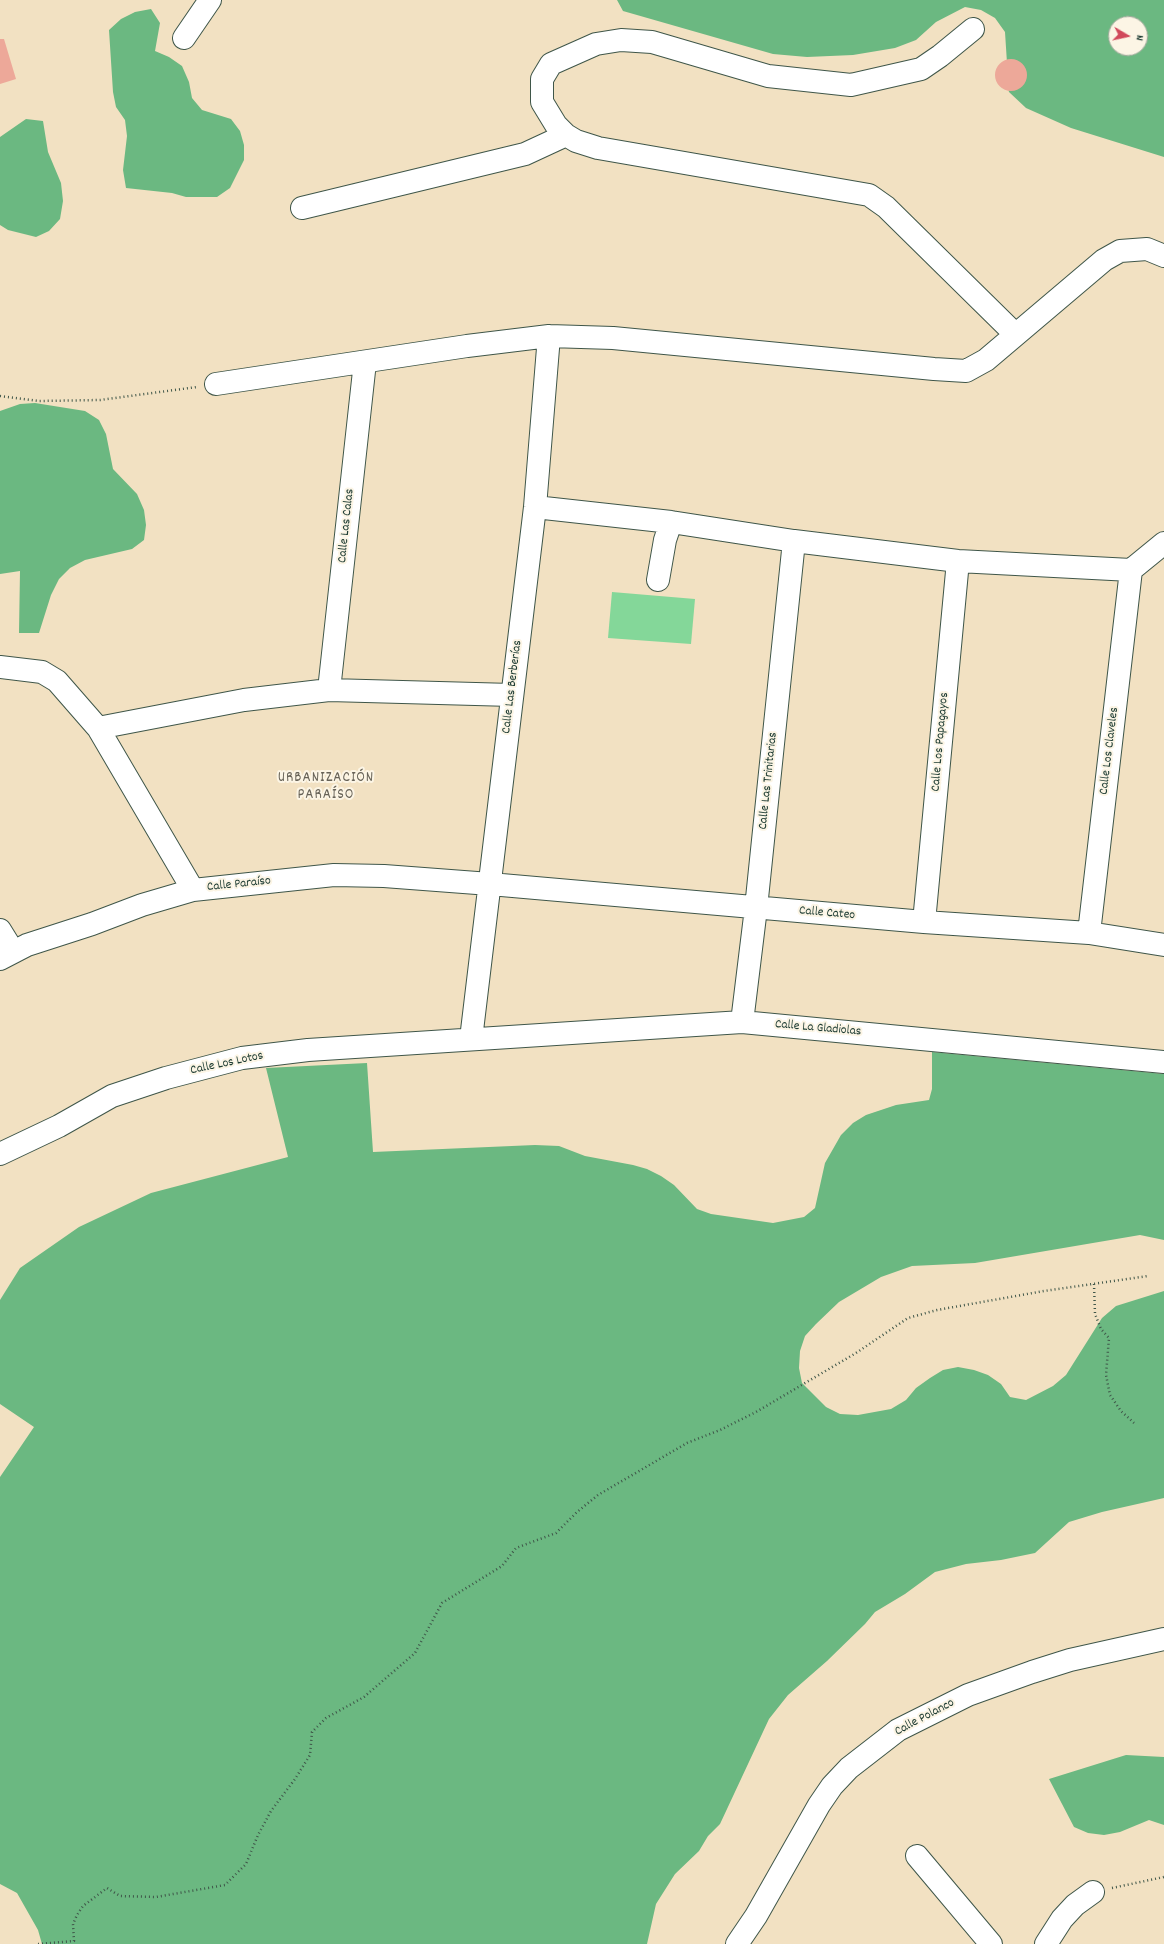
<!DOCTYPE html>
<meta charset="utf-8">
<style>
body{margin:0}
#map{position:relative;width:1164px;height:1944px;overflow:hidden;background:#f2e1c2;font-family:Dekko,sans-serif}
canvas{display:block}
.north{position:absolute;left:1108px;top:16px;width:40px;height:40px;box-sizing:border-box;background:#fcf5e5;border:1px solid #a4ab9e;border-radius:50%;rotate:99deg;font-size:11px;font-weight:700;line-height:16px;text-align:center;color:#1f3d34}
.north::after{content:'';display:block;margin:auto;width:14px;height:18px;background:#d1495b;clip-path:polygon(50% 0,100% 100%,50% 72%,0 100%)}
</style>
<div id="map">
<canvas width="1164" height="1944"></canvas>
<div class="north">N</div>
</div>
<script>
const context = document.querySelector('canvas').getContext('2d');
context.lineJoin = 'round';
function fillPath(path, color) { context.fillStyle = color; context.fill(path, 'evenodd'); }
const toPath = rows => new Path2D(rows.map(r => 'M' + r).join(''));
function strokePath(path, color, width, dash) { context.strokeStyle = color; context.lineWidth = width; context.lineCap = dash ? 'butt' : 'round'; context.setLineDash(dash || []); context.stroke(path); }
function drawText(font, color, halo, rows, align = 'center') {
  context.font = font + ' Dekko,sans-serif'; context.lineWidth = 4; context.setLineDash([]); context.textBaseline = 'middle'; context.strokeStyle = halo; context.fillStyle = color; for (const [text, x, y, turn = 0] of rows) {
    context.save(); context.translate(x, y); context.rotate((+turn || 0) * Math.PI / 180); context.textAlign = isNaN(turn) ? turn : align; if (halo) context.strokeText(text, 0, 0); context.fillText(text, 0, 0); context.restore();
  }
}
fillPath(toPath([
 [612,592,695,599,691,644,608,638]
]), '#84d799');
fillPath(toPath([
 [617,0,1164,0,1164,157,1071,128,1026,108,1009,92,1005,78,1007,63,1005,32,995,18,981,10,965,7,936,22,916,40,895,48,853,55,807,57,773,54,623,11],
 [1116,24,1140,24,1140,48,1116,48],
 [151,9,160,23,155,51,169,57,182,66,189,82,192,98,202,110,231,119,240,131,244,145,244,160,230,188,217,197,186,197,172,193,126,188,123,170,127,136,125,120,116,107,113,92,109,30,121,19,135,12],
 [26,119,43,121,48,152,61,183,63,201,60,219,49,231,36,237,8,230,0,225,0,137],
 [35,403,85,411,99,420,106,434,113,469,137,494,144,510,146,525,144,540,132,549,85,560,70,568,59,579,51,595,39,633,19,633,20,571,0,574,0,411,20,404],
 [932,1052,1164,1074,1164,1240,1140,1235,975,1263,912,1266,881,1277,839,1302,816,1324,805,1336,800,1351,799,1368,802,1383,826,1407,840,1414,858,1415,891,1409,906,1400,916,1388,930,1378,943,1370,958,1367,974,1370,988,1375,1001,1384,1010,1397,1026,1400,1053,1386,1066,1375,1102,1318,1116,1306,1164,1291,1164,1498,1102,1512,1069,1522,1035,1553,1001,1560,966,1564,935,1572,905,1594,875,1612,865,1624,827,1661,788,1695,769,1719,720,1824,708,1836,699,1851,675,1874,656,1904,647,1944,42,1944,38,1930,17,1893,0,1884,0,1477,34,1427,0,1404,0,1300,20,1268,79,1227,151,1193,288,1157,266,1068,367,1063,373,1152,535,1145,559,1146,585,1156,633,1165,647,1169,661,1176,674,1185,697,1209,711,1214,773,1223,804,1217,815,1208,825,1163,841,1135,853,1123,866,1115,896,1105,929,1100,932,1089],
 [1126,1755,1164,1757,1164,1825,1149,1820,1120,1832,1104,1835,1088,1833,1074,1827,1049,1779]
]), '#6bb881');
fillPath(toPath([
 [0,39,4,39,16,79,0,84],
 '995 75a16 16 0 1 1 32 0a16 16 0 1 1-32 0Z'
]), '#eda899');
const minor = toPath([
 [973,29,940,56,921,69,851,85,768,76,652,42,621,40,596,44,551,64,542,79,542,102,556,125,566,135,576,141,598,148,869,195,886,207,1015,334],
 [184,38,210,0],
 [302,208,525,154,566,135],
 [216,384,467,346,549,336,613,338,934,369,966,371,986,360,1104,260,1120,251,1147,249,1164,256],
 [535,507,671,522,794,541,958,561,1131,570,1164,543],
 [658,580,665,540,671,522],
 [0,667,42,672,57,681,98,728,193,890],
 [329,690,365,362],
 [98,728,244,700,329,690,512,695],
 [924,922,958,561],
 [0,930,13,951],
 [1089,933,1131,570],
 [0,959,27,945,92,924,142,905,193,890,334,875,384,876,490,884,924,922,1089,933,1164,945],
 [742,1022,756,908,794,541],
 [471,1039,535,507,549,336],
 [0,1154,59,1126,112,1096,166,1078,242,1058,308,1050,742,1022,1164,1062],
 [917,1856,991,1944],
 [737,1944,756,1916,819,1805,832,1786,849,1768,898,1730,968,1695,1032,1672,1070,1660,1164,1639],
 [1046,1944,1062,1919,1075,1905,1093,1892]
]);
strokePath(minor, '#3f5649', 24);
strokePath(toPath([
 [0,396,39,401,100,400,197,387],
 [1094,1284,1095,1314,1101,1329,1109,1338,1106,1375,1110,1395,1121,1411,1134,1423],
 [1112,1888,1164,1877],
 [38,1944,74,1941,73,1924,77,1915,83,1906,107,1888,120,1896,156,1897,225,1885,246,1864,258,1835,271,1811,295,1779,310,1755,312,1732,326,1718,364,1697,415,1653,442,1603,502,1566,516,1548,556,1533,577,1512,598,1495,687,1443,720,1430,756,1412,856,1353,908,1318,937,1310,1044,1291,1148,1276]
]), '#3f5649', 2.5, [1, 3]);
strokePath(minor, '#fff', 22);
drawText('13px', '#1f3d34', '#fcf5e5', [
 ["Calle Las Calas",347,526,-84],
 ["Calle Las Berberías",513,687,-83],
 ["Calle Los Papagayos",941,742,-85],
 ["Calle Los Claveles",1110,751,-83],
 ["Calle Las Trinitarias",769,781,-84],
 ["Calle Paraíso",239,885,-6],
 ["Calle Cateo",827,914,5],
 ["Calle La Gladiolas",818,1029,5],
 ["Calle Los Lotos",227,1064,-12],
 ["Calle Polanco",925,1718,-28]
]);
context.letterSpacing = '1px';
drawText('15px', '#676257', '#fcf5e5', [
 ["URBANIZACIÓN",326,779],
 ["PARAÍSO",326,796]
]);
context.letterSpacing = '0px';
</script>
